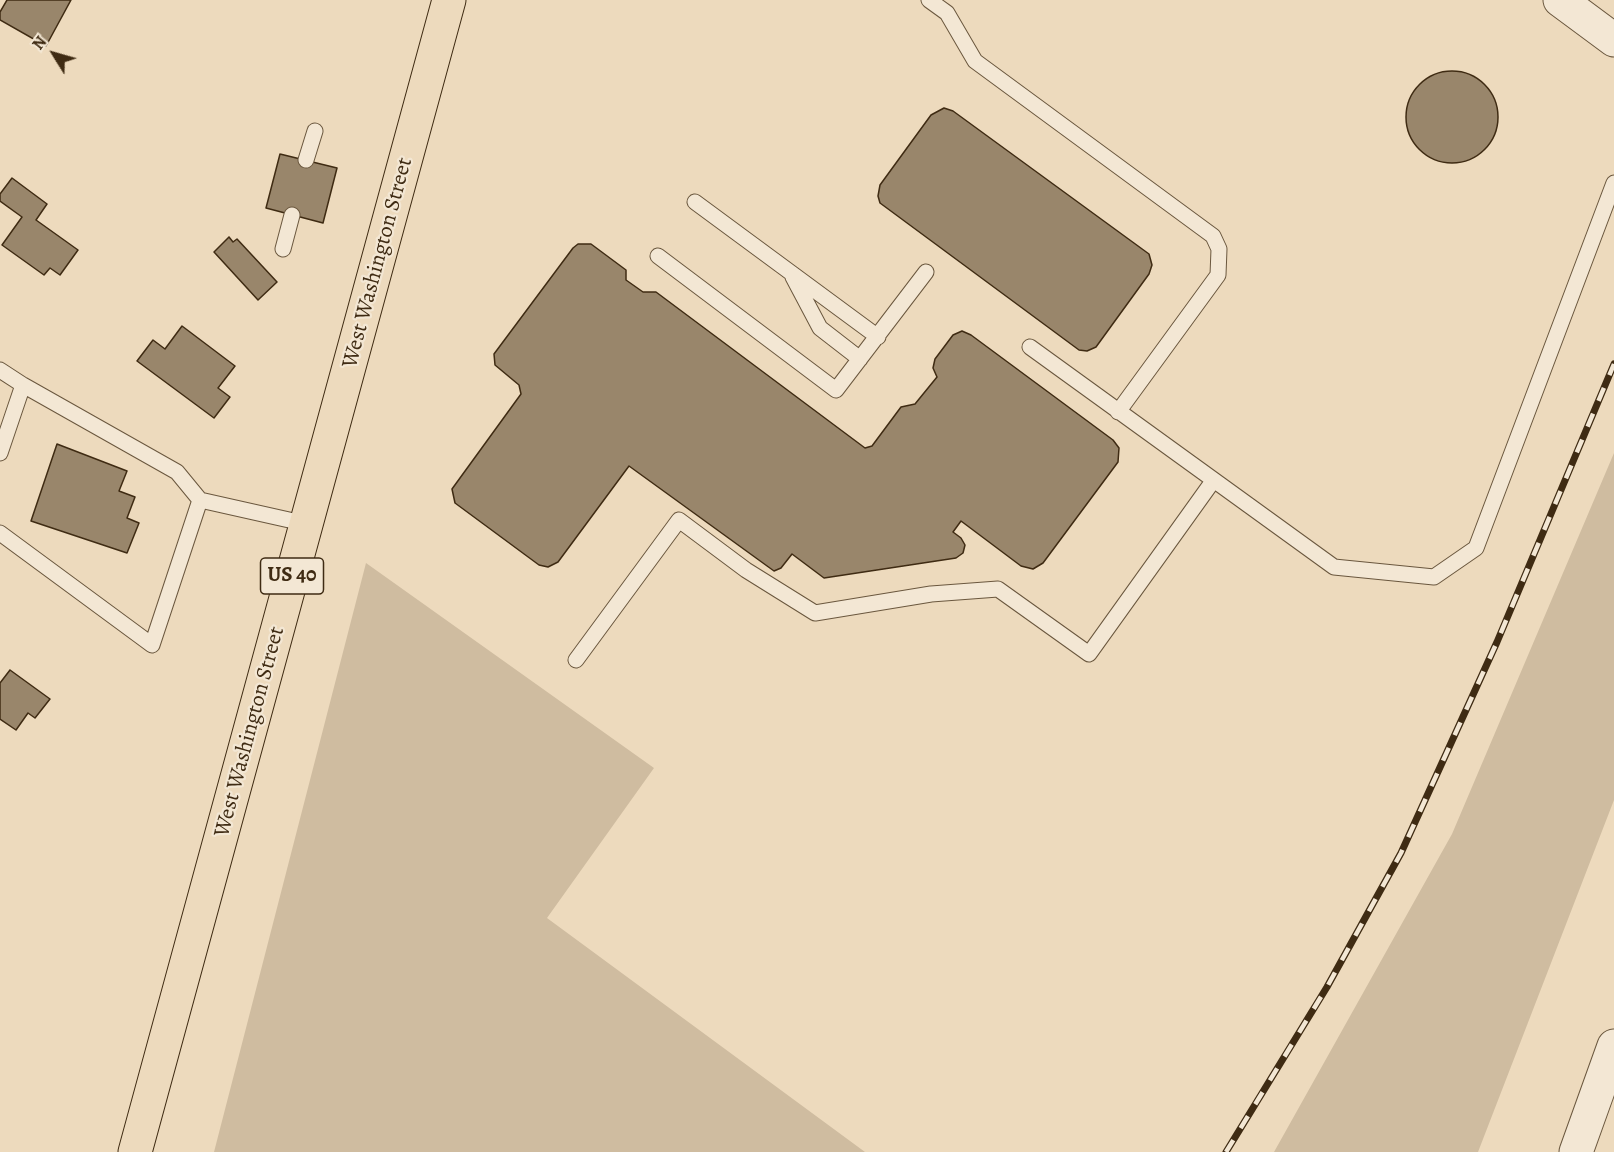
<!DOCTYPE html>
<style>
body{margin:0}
#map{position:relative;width:1614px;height:1152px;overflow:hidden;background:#eddabd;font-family:Alegreya,serif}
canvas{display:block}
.north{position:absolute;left:24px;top:24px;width:60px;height:60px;-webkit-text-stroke:4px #f3e7d4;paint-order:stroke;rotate:307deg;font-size:16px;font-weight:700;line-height:24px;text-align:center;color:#3f2b13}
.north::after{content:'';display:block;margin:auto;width:21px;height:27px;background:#3f2b13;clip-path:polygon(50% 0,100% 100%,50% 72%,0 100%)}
</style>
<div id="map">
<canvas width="1614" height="1152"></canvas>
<div class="north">N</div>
</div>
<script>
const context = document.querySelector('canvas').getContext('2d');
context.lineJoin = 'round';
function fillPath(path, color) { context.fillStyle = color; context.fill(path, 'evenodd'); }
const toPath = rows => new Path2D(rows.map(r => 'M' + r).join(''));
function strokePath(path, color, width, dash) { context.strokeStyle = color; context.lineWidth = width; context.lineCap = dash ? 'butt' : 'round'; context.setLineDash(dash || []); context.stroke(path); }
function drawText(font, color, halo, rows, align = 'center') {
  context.font = font + ' Alegreya,serif'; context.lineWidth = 4.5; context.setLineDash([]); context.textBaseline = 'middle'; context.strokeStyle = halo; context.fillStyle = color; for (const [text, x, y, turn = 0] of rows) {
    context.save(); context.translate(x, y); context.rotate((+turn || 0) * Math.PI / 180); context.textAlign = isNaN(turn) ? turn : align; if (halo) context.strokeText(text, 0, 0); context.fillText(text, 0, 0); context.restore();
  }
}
fillPath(toPath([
 [1614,453,1614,800,1478,1152,1274,1152,1452,834],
 [366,563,654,768,547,918,865,1152,214,1152]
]), '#cfbca0');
const building = toPath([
 [7,0,71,0,46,46,0,20,0,12,7,0],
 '1406 117a46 46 0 1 1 92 0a46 46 0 1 1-92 0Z',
 [944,108,953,111,1149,254,1152,265,1149,274,1096,347,1087,351,1079,350,880,203,878,196,880,185,931,115,944,108],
 [280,154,337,168,323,223,266,208,280,154],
 [12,178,47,204,36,220,78,250,60,275,50,268,44,275,2,245,22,217,0,201,0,194,12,178],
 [229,237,233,242,237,239,277,282,258,300,214,252,229,237],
 [578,244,591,244,626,270,626,280,643,292,656,292,865,448,872,446,901,407,915,404,937,377,933,368,935,359,953,335,962,331,971,335,1113,440,1119,448,1118,462,1043,563,1033,569,1021,566,961,521,953,532,961,538,965,545,963,553,956,558,824,578,792,554,781,568,774,571,629,466,558,562,548,567,539,565,455,503,452,489,521,394,519,385,495,365,494,354,573,248,578,244],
 [182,326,235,366,218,388,230,397,214,418,137,361,153,340,165,349,182,326],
 [57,444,127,471,119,491,135,497,127,518,139,523,127,553,31,521,57,444],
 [10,670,50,699,35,718,28,713,16,730,0,719,0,683,10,670]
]);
fillPath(building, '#99866b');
strokePath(building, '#3f2b13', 1.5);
const service = toPath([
 [929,0,947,13,975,61,1213,236,1219,249,1218,275,1118,412],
 [306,160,315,131],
 [695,202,878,337],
 [283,249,292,215],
 [658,256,836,390,926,272],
 [793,277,820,328,860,359],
 [1030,347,1334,567,1434,577,1476,548,1614,183],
 [0,370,23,385],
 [0,453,23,385,177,472,200,500,307,524],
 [0,533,152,645,200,500],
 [576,660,679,520,746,570,815,613,931,594,998,589,1089,654,1213,481]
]);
const tertiary = toPath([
 [1560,0,1614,40],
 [1576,1152,1614,1046]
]);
const primary = toPath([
 [135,1152,449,0]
]);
strokePath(service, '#6a573e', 17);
strokePath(tertiary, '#6a573e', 35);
strokePath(primary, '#3f2b13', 35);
strokePath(service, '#f3e7d4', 15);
strokePath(tertiary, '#f3e7d4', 33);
strokePath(primary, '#eddabd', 33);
const rail = toPath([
 [1226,1152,1327,987,1401,853,1497,642,1614,364]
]);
strokePath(rail, '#3f2b13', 7);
strokePath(rail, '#f3e7d4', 4.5, [14]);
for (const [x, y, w] of [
 [292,576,63]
]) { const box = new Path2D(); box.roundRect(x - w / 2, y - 18, w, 36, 4.5); context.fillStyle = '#f3e7d4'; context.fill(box); strokePath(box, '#3f2b13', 1.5); }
drawText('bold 21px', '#3f2b13', null, [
 ["US 40",292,576]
]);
drawText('22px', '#3f2b13', '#f3e7d4', [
 ["West Washington Street",378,263,-75],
 ["West Washington Street",250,732,-75]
]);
</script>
